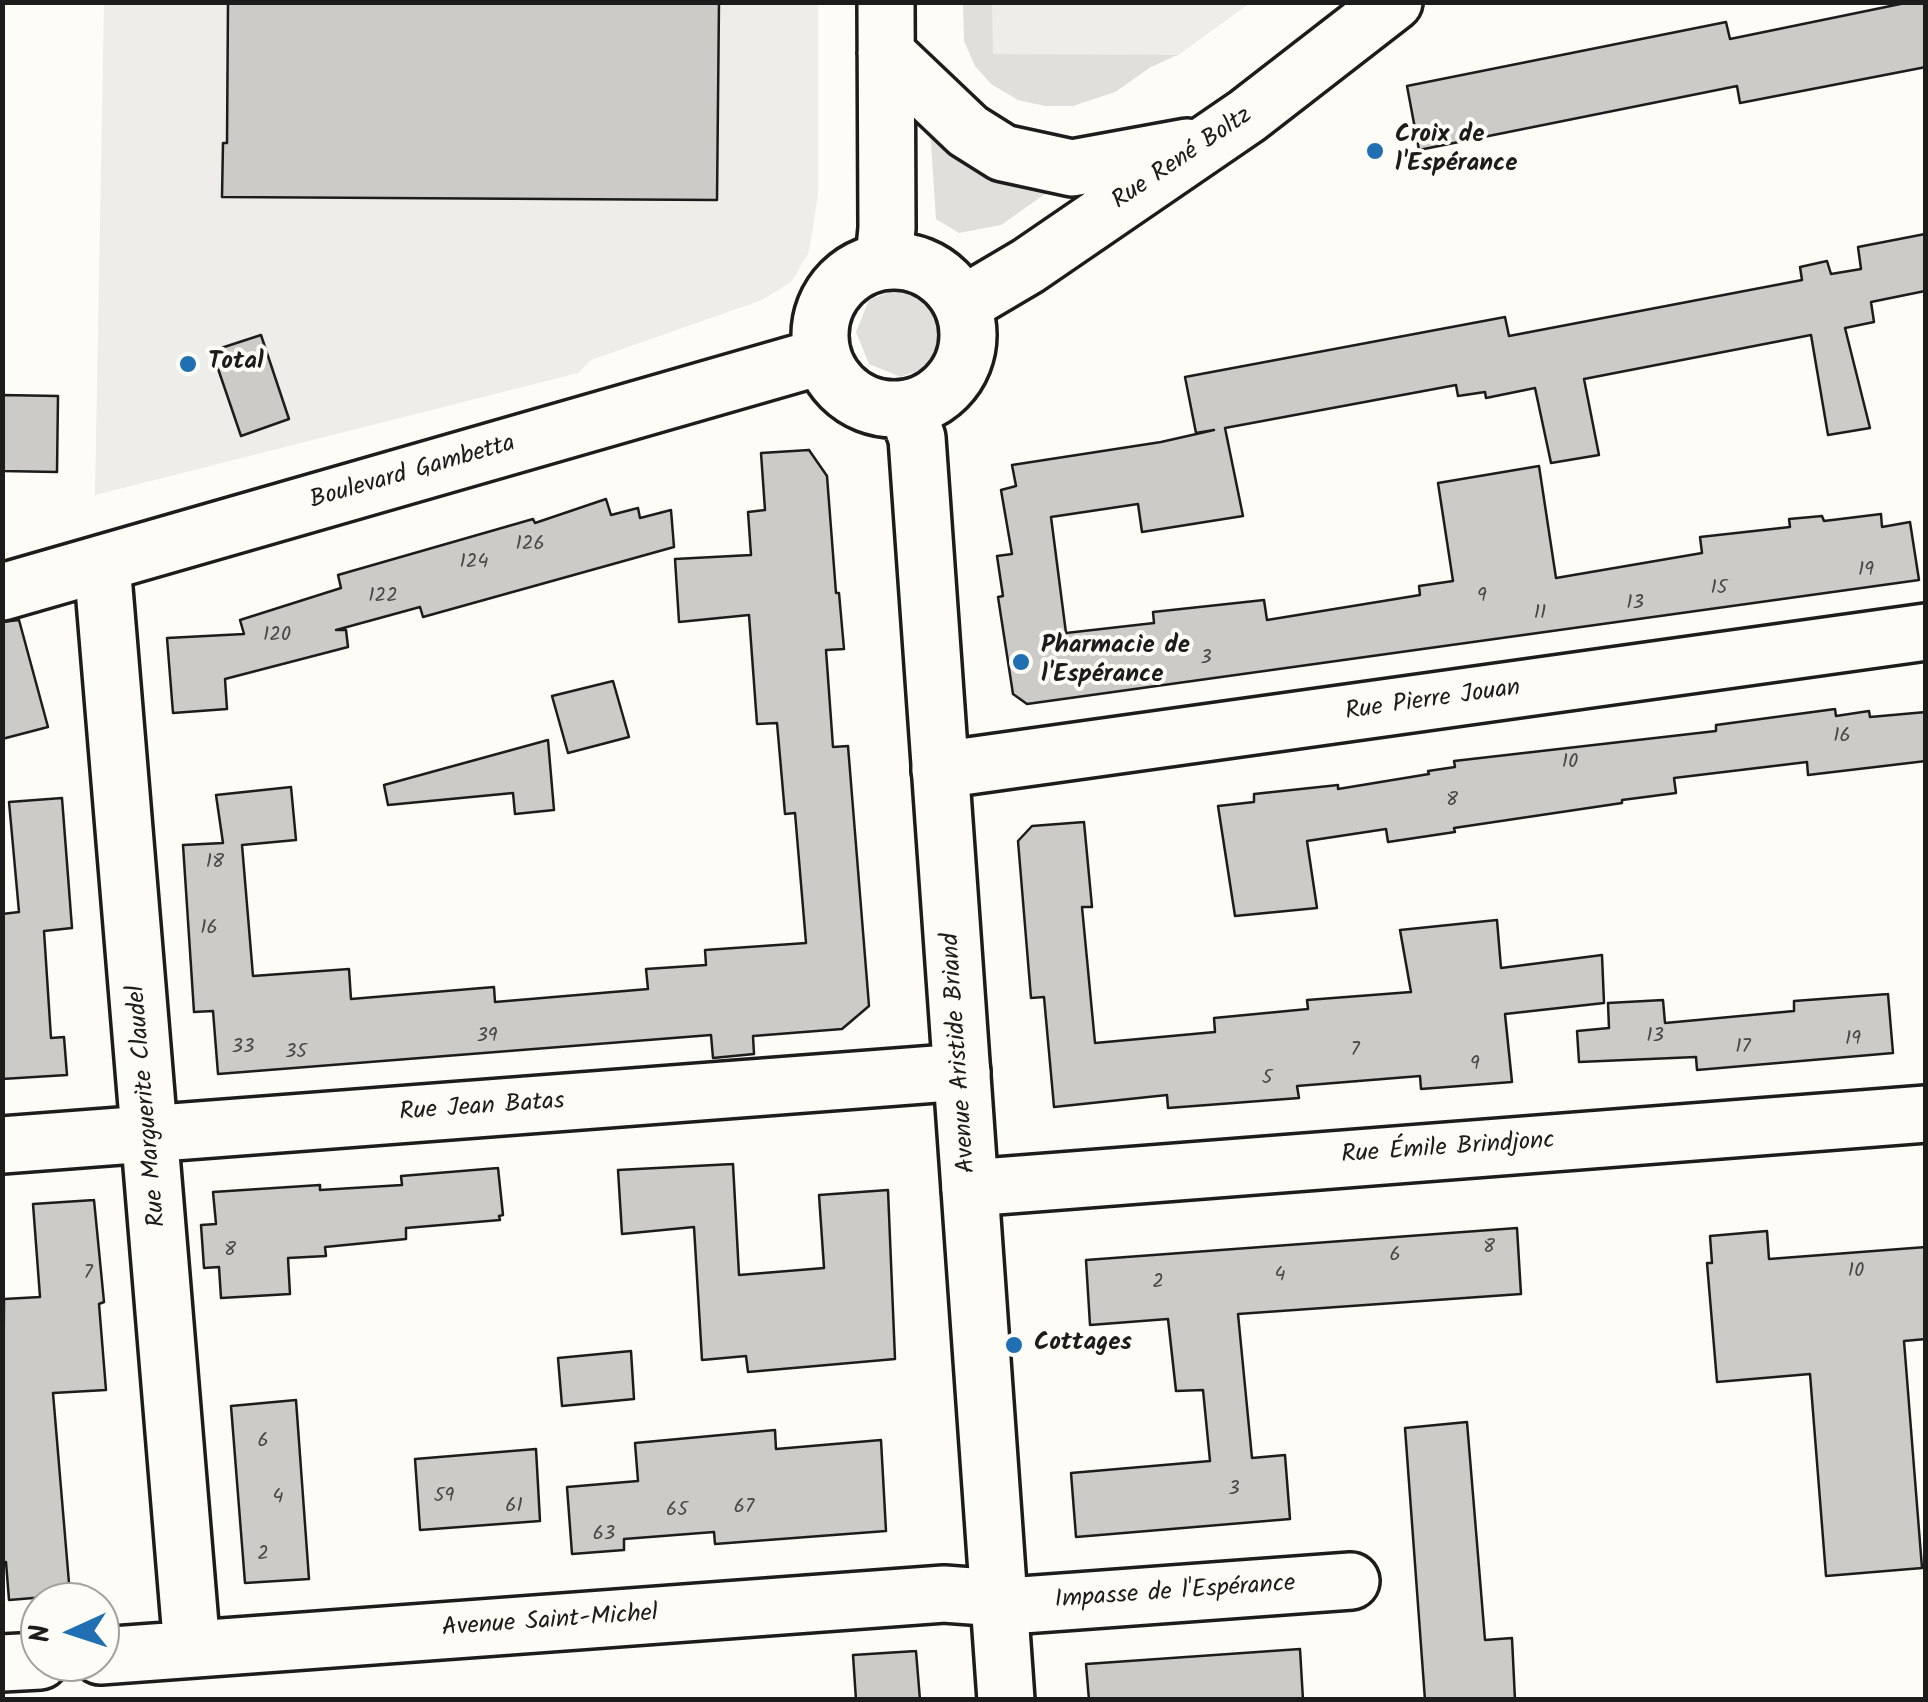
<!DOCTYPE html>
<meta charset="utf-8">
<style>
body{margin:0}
#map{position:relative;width:1928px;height:1702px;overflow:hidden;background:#fdfcf7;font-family:Kalam,sans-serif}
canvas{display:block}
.frame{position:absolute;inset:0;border:5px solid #1c1c1c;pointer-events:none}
.north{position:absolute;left:20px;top:1582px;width:100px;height:100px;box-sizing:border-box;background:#fdfcf7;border:2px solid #a3a29f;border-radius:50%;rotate:267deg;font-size:28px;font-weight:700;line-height:40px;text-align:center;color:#1c1c1c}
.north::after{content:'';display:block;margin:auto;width:35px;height:45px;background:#1f6fb2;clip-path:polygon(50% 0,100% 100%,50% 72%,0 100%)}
</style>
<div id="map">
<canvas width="1928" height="1702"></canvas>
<div class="frame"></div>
<div class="north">N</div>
</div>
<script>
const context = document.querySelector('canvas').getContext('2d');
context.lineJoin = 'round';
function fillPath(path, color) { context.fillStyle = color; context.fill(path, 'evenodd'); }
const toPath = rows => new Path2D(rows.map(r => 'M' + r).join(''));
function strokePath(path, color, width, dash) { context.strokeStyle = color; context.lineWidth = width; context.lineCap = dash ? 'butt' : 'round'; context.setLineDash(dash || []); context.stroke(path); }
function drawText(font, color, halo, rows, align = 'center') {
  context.font = font + ' Kalam,sans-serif'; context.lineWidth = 8; context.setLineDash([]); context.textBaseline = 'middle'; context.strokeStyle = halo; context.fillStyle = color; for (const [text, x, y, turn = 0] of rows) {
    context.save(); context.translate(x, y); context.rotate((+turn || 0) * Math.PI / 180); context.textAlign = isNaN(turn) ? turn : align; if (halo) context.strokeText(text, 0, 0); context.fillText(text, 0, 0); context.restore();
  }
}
fillPath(toPath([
 [104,3,818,3,818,195,809,252,792,281,762,300,591,360,578,373,95,495],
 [992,3,1250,3,1177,56,992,54]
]), '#eeede9');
fillPath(toPath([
 [963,3,992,3,993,54,1177,55,1151,67,1115,92,1073,106,1045,106,1018,100,991,84,975,66,964,41],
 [930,128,1052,189,1001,225,959,233,936,219],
 [902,287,933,300,946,333,933,365,901,377,869,364,856,332,869,300]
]), '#e0dfdb');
const building = toPath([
 [228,2,719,2,717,200,222,197,223,143,227,143,228,2],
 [1910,2,1926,2,1926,67,1740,103,1737,86,1419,150,1407,86,1726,22,1730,39,1910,2],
 [1925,234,1925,291,1871,302,1874,322,1845,328,1870,428,1828,435,1811,335,1584,379,1599,455,1551,463,1535,388,1486,398,1485,392,1458,396,1456,385,1225,428,1243,516,1142,532,1138,504,1051,517,1066,633,1154,623,1153,612,1264,600,1267,620,1420,595,1419,586,1453,581,1438,483,1539,466,1556,578,1702,553,1700,537,1790,527,1789,519,1822,516,1824,521,1881,514,1882,527,1910,522,1919,580,1027,704,1013,694,998,597,1003,596,997,556,1012,554,1001,490,1016,486,1012,465,1161,442,1214,430,1196,433,1185,377,1505,317,1509,336,1802,280,1800,267,1827,261,1831,274,1861,269,1858,247,1925,234],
 [261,335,289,419,241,436,212,351,261,335],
 [2,395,58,396,57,472,2,471,2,395],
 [809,450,827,476,836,593,839,593,844,649,826,650,833,747,848,746,869,1006,842,1029,753,1036,754,1054,713,1058,711,1035,218,1074,213,1011,194,1012,183,845,223,843,216,795,291,787,296,840,242,845,253,976,349,969,351,999,494,987,495,1002,648,989,646,969,706,965,705,950,806,943,795,813,785,814,777,723,757,724,749,615,679,622,675,559,751,555,748,512,765,510,761,453,809,450],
 [606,499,611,515,638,508,640,518,671,510,674,547,423,617,420,607,336,630,346,630,348,647,225,679,227,709,173,713,167,638,244,634,240,620,341,588,338,575,533,519,535,523,606,499],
 [19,620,48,727,2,739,2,622,19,620],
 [613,681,629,737,568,753,552,696,613,681],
 [1835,709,1836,716,1869,711,1870,717,1926,712,1926,761,1808,775,1807,762,1674,778,1676,793,1622,800,1622,803,1454,828,1455,832,1388,842,1386,829,1307,841,1317,908,1235,916,1218,806,1254,802,1254,794,1338,785,1338,789,1429,774,1428,771,1455,767,1454,761,1716,731,1716,725,1835,709],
 [548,740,554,810,515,814,513,793,388,805,384,785,548,740],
 [62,798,72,928,44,931,51,1038,64,1037,67,1075,2,1079,2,914,19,912,9,802,62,798],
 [1084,822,1092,907,1082,907,1095,1043,1215,1032,1214,1018,1308,1009,1307,1000,1411,992,1400,930,1497,920,1501,968,1602,955,1604,1003,1505,1014,1512,1082,1421,1089,1420,1076,1297,1086,1299,1098,1168,1108,1167,1095,1054,1107,1044,997,1031,998,1018,841,1032,826,1084,822],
 [1888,994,1893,1053,1697,1070,1696,1057,1579,1062,1577,1031,1609,1028,1608,1003,1663,1000,1665,1023,1794,1011,1794,1001,1888,994],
 [733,1164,739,1275,824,1268,819,1195,888,1190,895,1359,748,1372,746,1356,702,1360,694,1227,622,1234,618,1170,733,1164],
 [498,1168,503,1215,499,1216,500,1220,406,1228,406,1239,325,1247,326,1256,288,1258,290,1294,221,1298,219,1267,204,1268,201,1225,216,1224,213,1192,320,1185,320,1190,402,1185,401,1176,498,1168],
 [94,1200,104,1302,99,1304,106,1390,53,1393,70,1595,9,1600,6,1562,2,1562,4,1299,40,1297,33,1204,94,1200],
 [1517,1228,1521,1294,1238,1314,1252,1458,1285,1455,1290,1519,1076,1537,1071,1473,1210,1461,1203,1390,1176,1391,1168,1319,1090,1325,1086,1260,1517,1228],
 [1767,1231,1769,1259,1926,1247,1926,1339,1904,1341,1922,1568,1826,1576,1810,1374,1717,1382,1707,1263,1712,1263,1710,1236,1767,1231],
 [631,1351,634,1399,562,1406,558,1358,631,1351],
 [296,1400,309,1579,245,1583,231,1406,296,1400],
 [1467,1422,1485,1640,1512,1638,1515,1700,1425,1700,1405,1428,1467,1422],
 [775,1430,776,1449,881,1440,886,1531,715,1544,714,1532,624,1539,624,1550,572,1554,567,1487,638,1481,635,1443,775,1430],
 [536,1449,540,1521,420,1530,415,1459,536,1449],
 [1300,1649,1303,1700,1089,1700,1086,1664,1300,1649],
 [916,1651,920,1700,856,1700,853,1655,916,1651]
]);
fillPath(building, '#cccbc8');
strokePath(building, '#1c1c1c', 2.5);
const minor = toPath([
 [102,564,192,1649],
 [940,770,1926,632],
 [2,1145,962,1072],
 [970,1188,1926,1114],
 [100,1656,944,1594,999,1598,1022,1605,1351,1581],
 [2,1663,40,1661]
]);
const major = toPath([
 [886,53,968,131,1003,153,1072,168,1187,147],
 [884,260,887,228,886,2],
 '820 335a74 74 0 1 1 148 0a74 74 0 1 1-148 0Z',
 [962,305,1028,266,1247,116,1394,2],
 [906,408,917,438,1006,1700],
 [2,592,823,356]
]);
strokePath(minor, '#1c1c1c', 62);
strokePath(major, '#1c1c1c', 62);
strokePath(minor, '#fdfcf7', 55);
strokePath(major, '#fdfcf7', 55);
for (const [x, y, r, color] of [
 [1375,151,10,"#1f6fb2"],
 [188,364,10,"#1f6fb2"],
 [1021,662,10,"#1f6fb2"],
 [1014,1345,10,"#1f6fb2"]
]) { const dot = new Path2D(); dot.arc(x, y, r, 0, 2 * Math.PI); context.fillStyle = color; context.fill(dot); strokePath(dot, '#fdfcf7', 4); }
drawText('20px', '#484847', null, [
 ["126",530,546],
 ["124",474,564],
 ["19",1866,572],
 ["15",1719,590],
 ["122",383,598],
 ["9",1482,598],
 ["13",1635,605],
 ["11",1540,615],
 ["120",277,637],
 ["3",1206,660],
 ["16",1842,738],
 ["10",1570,764],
 ["8",1452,802],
 ["18",215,864],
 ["16",209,930],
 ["39",487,1038],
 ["13",1655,1038],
 ["19",1853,1041],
 ["33",243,1049],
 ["17",1743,1049],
 ["7",1355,1052],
 ["35",296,1054],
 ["9",1475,1066],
 ["5",1267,1080],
 ["8",1489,1249],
 ["8",230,1252],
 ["6",1395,1257],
 ["10",1856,1273],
 ["7",88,1275],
 ["4",1280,1277],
 ["2",1158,1284],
 ["6",263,1443],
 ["3",1234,1491],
 ["59",444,1498],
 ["4",278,1499],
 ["61",514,1508],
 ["67",744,1509],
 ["65",677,1512],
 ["63",604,1536],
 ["2",263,1556]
]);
drawText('bold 25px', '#1c1c1c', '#fdfcf7', [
 ["Croix de",1395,137],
 ["l'Espérance",1395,166],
 ["Total",208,364],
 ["Pharmacie de",1041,648],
 ["l'Espérance",1041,677],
 ["Cottages",1034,1345]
], 'left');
drawText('25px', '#1c1c1c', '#fdfcf7', [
 ["Rue René Boltz",1183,160,-34],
 ["Boulevard Gambetta",413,474,-16],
 ["Rue Pierre Jouan",1433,702,-8],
 ["Avenue Aristide Briand",961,1053,-94],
 ["Rue Marguerite Claudel",149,1106,-95],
 ["Rue Jean Batas",482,1109,-4],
 ["Rue Émile Brindjonc",1448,1150,-4],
 ["Impasse de l'Espérance",1175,1594,-4],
 ["Avenue Saint-Michel",550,1623,-4]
]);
</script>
